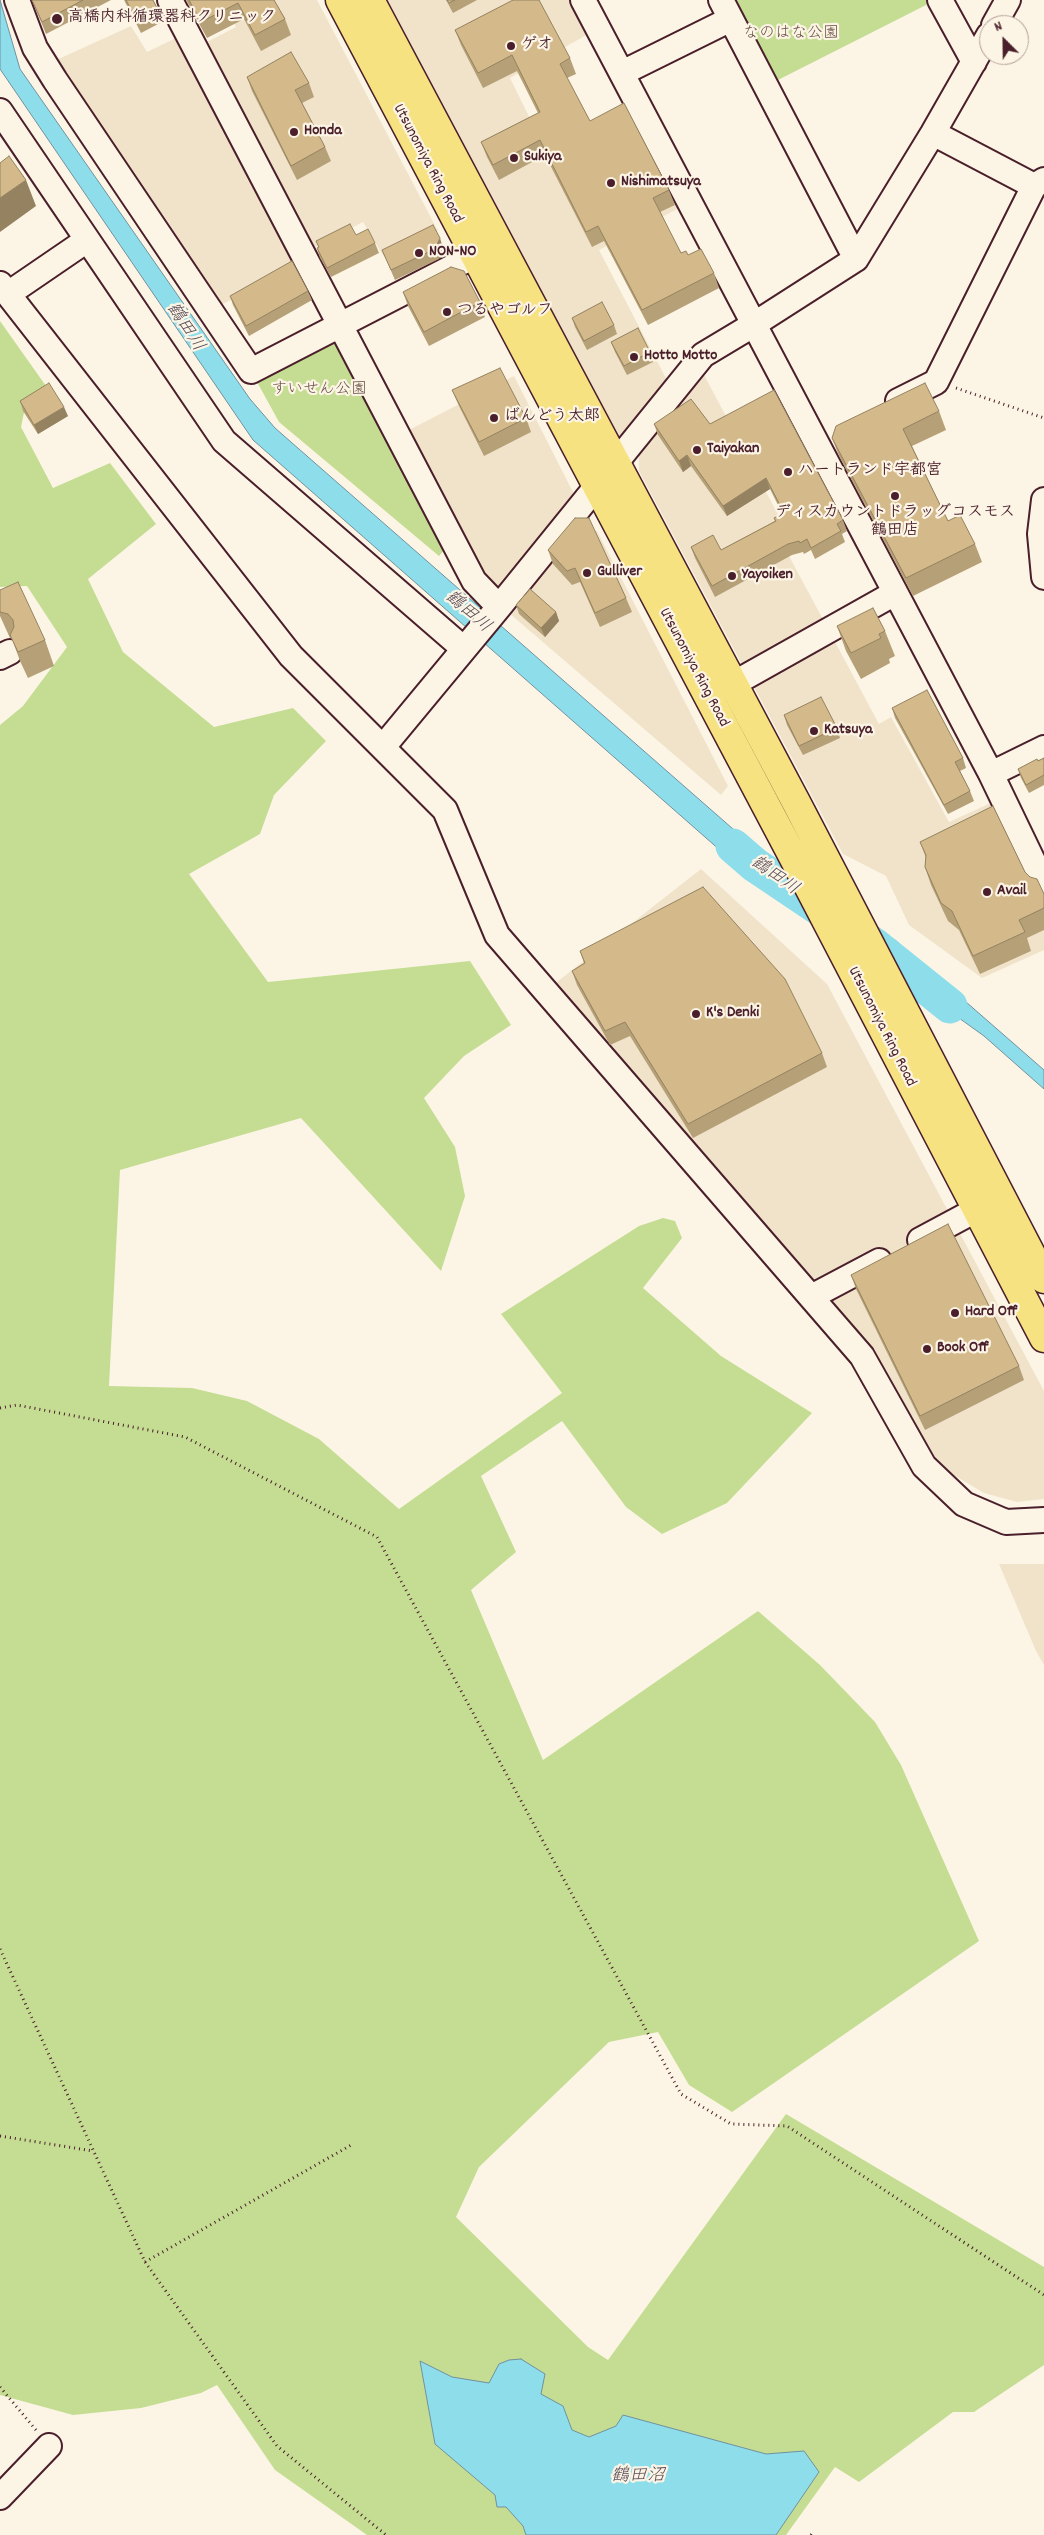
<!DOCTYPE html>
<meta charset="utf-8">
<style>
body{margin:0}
#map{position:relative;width:1044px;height:2535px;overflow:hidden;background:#fcf5e5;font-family:Dekko,sans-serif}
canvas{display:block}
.north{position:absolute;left:979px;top:15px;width:50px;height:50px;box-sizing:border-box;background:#fcf5e5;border:1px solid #b59f9b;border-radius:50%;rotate:337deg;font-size:14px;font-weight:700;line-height:20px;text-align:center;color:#4a1f2b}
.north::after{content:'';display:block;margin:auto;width:18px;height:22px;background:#4a1f2b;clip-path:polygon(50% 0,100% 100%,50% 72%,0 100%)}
</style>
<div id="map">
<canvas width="1044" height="2535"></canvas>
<div class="north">N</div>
</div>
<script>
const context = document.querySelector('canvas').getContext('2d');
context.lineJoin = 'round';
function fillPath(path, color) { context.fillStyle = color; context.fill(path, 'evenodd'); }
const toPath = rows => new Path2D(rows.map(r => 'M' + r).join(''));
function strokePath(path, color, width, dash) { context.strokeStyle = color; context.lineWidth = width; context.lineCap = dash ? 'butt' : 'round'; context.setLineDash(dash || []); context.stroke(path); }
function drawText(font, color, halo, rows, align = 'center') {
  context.font = font + ' Dekko,"Klee One",sans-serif'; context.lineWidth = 4.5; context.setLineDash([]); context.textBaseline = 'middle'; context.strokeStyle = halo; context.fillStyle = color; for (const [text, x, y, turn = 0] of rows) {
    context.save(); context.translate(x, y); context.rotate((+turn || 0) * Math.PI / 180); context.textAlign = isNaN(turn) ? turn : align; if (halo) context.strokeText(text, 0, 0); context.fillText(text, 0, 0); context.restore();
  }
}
fillPath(toPath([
 [222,0,317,0,438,231,384,257,363,222,315,247,205,43,236,27],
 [384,0,573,0,590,33,510,78,548,155,632,112,681,207,599,250,669,384,619,446],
 [131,26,147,52,182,35,301,268,216,307,52,62],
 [702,371,782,522,774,528,879,724,891,717,949,822,995,801,1044,902,1044,950,982,978,909,925,886,876,843,854,639,471,639,449],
 [514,376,577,500,499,599,403,433],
 [578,529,597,531,728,786,721,795,509,613],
 [701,869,827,984,1044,1391,1044,1499,1017,1502,984,1493,935,1464,553,985],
 [999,1564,1044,1564,1044,1665,1036,1651]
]), '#f0e3ca');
fillPath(toPath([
 [734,0,931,0,932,2,776,81],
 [0,321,46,386,27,398,21,427,53,488,110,463,156,524,88,579,123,652,214,727,293,708,326,741,274,795,260,834,189,874,268,982,470,961,511,1025,464,1056,424,1098,455,1147,465,1196,441,1271,301,1118,120,1170,109,1386,192,1388,247,1401,319,1439,399,1509,562,1393,501,1314,639,1226,663,1218,675,1221,682,1238,643,1288,721,1356,812,1413,727,1503,662,1534,626,1507,562,1421,481,1476,516,1552,471,1590,543,1760,758,1611,820,1665,875,1722,901,1765,979,1941,732,2112,689,2085,658,2032,609,2042,479,2167,456,2217,588,2347,608,2360,786,2114,1044,2267,1044,2365,974,2412,953,2412,859,2482,835,2467,786,2535,367,2535,275,2470,217,2385,201,2393,141,2408,73,2415,0,2395,0,725,23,706,67,647,27,586,0,587],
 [341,326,453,540,439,556,279,422,251,371]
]), '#c5dd93');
const water = toPath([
 [0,0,20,69,250,399,275,428,757,850,776,889,730,859,253,440,0,69,0,0],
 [895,940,1044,1070,1044,1089,984,1036,920,990,895,940],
 [521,2359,545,2374,541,2394,563,2406,572,2430,589,2437,616,2426,623,2415,766,2454,804,2451,819,2472,776,2535,526,2535,523,2526,506,2507,497,2507,495,2495,435,2444,420,2361,452,2377,489,2383,499,2364,509,2360,521,2359]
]);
fillPath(water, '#8dddea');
strokePath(water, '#72919e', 1);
strokePath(toPath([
 [733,846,755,865,874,945,950,1006]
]), '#8dddea', 35);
const minor = toPath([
 [17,0,35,48,55,80,251,371,476,255],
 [170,0,474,581,499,607],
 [583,0,991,774,1044,884],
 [721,0,856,259],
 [940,0,974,62],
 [994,25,1008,0],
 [622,73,731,19],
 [0,111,224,441,464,649],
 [933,133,1034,186],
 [0,284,291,656,445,810,497,935,862,1356,924,1466,964,1504,1006,1522,1044,1520],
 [8,294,87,240],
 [898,401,936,382,1034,186,1044,180],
 [1044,500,1040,534,1044,577],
 [0,657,10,652],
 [733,684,895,593],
 [383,747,499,607,703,355,753,325,856,259,933,133,989,35],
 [991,774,1044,748],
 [920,1240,976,1210],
 [811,1297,879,1261],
 [0,2497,49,2446]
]);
const major = toPath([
 [340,0,790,851,1044,1338],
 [370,0,796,802,1044,1279]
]);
strokePath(minor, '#4a1f2b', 28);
strokePath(major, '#4a1f2b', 31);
strokePath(toPath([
 [956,388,1044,418],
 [0,1408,17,1405,185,1437,377,1537,681,2094,731,2124,787,2126,1044,2295],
 [0,1949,145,2262,277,2446,386,2535],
 [0,2136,93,2151],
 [145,2262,353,2144],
 [0,2387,36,2430],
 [811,2535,813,2532]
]), '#4a1f2b', 3, [1, 4]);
strokePath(minor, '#fcf5e5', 24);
strokePath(major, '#f7e281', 28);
fillPath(toPath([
 [32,0,111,0,46,34],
 [124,0,153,0,158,10,162,22,141,33],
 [186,0,274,0,285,19,291,35,261,51,244,19,207,38],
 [446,0,477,0,453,13],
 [455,30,570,58,576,74,567,78,590,121,669,190,675,205,660,212,681,253,688,255,714,273,719,288,648,325,604,241,592,247,545,155,499,180,487,157,481,142,538,113,517,71,483,88,461,45],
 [247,77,309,83,314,97,302,103,325,147,331,161,297,180,252,91],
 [356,235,375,243,379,253,331,277,320,258,317,248,319,248,316,241],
 [443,248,439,259,395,280,382,250],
 [308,291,312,300,249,336,233,305,230,296],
 [403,292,480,302,485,317,429,346,408,306],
 [572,318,614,325,617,334,587,350,575,327],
 [611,342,650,352,653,362,627,375,615,352],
 [452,390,526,418,531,432,484,456,458,404],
 [20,401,68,416,38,434,23,411],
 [939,411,946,430,912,446,948,521,975,544,982,562,913,596,839,456,832,438],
 [654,424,710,424,843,520,847,531,842,534,845,542,815,559,811,550,804,554,803,552,792,555,715,597,695,558,691,547,721,550,775,521,774,518,782,513,770,489,727,516,691,466,683,472,658,435],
 [548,550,626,598,632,612,600,627,580,582,572,585,553,564],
 [0,590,45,640,54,666,28,678,20,661,12,639,10,638,0,616],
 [516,605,556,612,559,621,545,637,519,614],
 [837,626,885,631,895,656,889,659,890,663,861,679,846,651],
 [892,708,963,758,966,768,960,771,970,791,974,801,948,814,895,718],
 [784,715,837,728,840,738,803,755,787,725],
 [1044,758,1044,785,1029,793,1021,778,1018,769],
 [920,842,1025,872,1044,894,1044,930,1027,938,1031,951,980,974,959,930,948,921,931,885,925,867,926,858],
 [580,951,822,1053,827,1067,693,1138,630,1036,610,1045,577,985,572,971,584,963],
 [851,1275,1019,1366,1024,1380,925,1430,856,1289]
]), '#b6a077');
fillPath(toPath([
 [26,180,36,206,0,232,0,198],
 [440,238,443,248,439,259,435,249],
 [64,407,68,416,38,434,34,425],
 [687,455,691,466,683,472,679,461],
 [766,478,770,489,727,516,723,506],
 [556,612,559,621,545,637,541,628]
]), '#948261');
const building = toPath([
 [32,0,83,0,42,22,32,0],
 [126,0,153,0,158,10,137,21,126,0],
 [189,0,274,0,285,19,255,35,238,3,201,22,189,0],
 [447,0,455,0,449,3,447,0],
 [513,0,539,0,570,58,560,64,590,121,624,103,669,190,653,198,681,253,686,251,688,255,701,249,714,273,642,310,598,226,586,232,540,140,493,165,481,142,540,112,512,55,478,73,455,30,513,0],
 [291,52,309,83,295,90,325,147,291,166,247,77,291,52],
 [9,156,26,180,0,198,0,163,9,156],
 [350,224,356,235,368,229,375,243,327,268,317,248,319,247,316,241,350,224],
 [433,225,440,238,435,249,391,270,382,250,433,225],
 [292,261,308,291,246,326,230,296,292,261],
 [451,267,464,271,480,302,424,332,403,292,451,267],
 [602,302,614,325,584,341,572,318,602,302],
 [638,328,650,352,624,366,611,342,638,328],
 [500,368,526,418,479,442,452,390,500,368],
 [49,383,64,407,34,425,20,401,49,383],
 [925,383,939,411,903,429,948,521,960,515,975,544,906,578,832,438,836,426,925,383],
 [774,390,843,520,837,524,841,531,811,548,807,539,800,543,799,541,788,544,712,586,691,547,713,535,721,550,776,521,774,518,784,513,766,478,723,506,687,455,679,461,654,424,691,399,710,424,774,390],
 [575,518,589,518,626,598,595,613,575,568,567,571,548,550,575,518],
 [18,582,45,640,18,652,10,635,14,627,13,620,8,614,0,612,0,590,18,582],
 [530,589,556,612,541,628,516,605,530,589],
 [873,608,885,631,879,634,881,638,851,653,837,626,873,608],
 [927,690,963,758,955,762,970,791,944,805,892,708,927,690],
 [821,697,837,728,799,746,784,715,821,697],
 [1044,758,1044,775,1026,785,1018,769,1037,759,1038,761,1044,758],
 [993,806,1025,872,1030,877,1037,879,1044,894,1044,908,1019,920,1025,932,973,956,952,911,941,903,925,867,926,855,920,842,993,806],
 [703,887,785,979,822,1053,688,1124,625,1022,605,1031,572,971,585,963,580,951,703,887],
 [948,1224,1019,1366,920,1416,851,1275,948,1224]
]);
fillPath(building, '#d4ba8a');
strokePath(building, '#948261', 1);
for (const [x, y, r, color] of [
 [57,19,6,"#4a1f2b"],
 [511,46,5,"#4a1f2b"],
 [294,132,5,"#4a1f2b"],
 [514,158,5,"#4a1f2b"],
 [611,183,5,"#4a1f2b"],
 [419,253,5,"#4a1f2b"],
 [447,312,5,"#4a1f2b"],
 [634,357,5,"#4a1f2b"],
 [494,418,5,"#4a1f2b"],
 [697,450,5,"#4a1f2b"],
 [788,472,5,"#4a1f2b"],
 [895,496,5,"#4a1f2b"],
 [587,573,5,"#4a1f2b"],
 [732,576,5,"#4a1f2b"],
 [814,731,5,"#4a1f2b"],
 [987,892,5,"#4a1f2b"],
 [696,1014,5,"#4a1f2b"],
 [955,1313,5,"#4a1f2b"],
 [927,1349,5,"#4a1f2b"]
]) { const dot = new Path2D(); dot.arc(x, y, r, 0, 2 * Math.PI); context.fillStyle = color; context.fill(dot); strokePath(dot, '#fcf5e5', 2); }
drawText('bold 16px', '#4a1f2b', '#fcf5e5', [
 ["高橋内科循環器科クリニック",68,19],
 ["ゲオ",521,46],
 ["Honda",304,132],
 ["Sukiya",524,158],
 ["Nishimatsuya",621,183],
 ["NON-NO",429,253],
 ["つるやゴルフ",457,312],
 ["Hotto Motto",644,357],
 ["ばんどう太郎",504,418],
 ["Taiyakan",707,450],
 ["ハートランド宇都宮",798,472],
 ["ディスカウントドラッグコスモス",895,514,"center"],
 ["鶴田店",895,532,"center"],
 ["Gulliver",597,573],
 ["Yayoiken",742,576],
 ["Katsuya",824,731],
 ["Avail",997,892],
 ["K's Denki",706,1014],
 ["Hard Off",965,1313],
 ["Book Off",937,1349]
], 'left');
drawText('16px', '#694e45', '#fcf5e5', [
 ["なのはな公園",791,35],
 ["すいせん公園",319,391]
]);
drawText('16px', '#4a1f2b', '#fcf5e5', [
 ["Utsunomiya Ring Road",427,164,62],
 ["Utsunomiya Ring Road",693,668,62],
 ["Utsunomiya Ring Road",881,1027,63]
]);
drawText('italic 18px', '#5b4e5b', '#fcf5e5', [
 ["鶴田川",184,328,57],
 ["鶴田川",467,613,41],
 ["鶴田川",774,877,35],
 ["鶴田沼",638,2478]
]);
</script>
